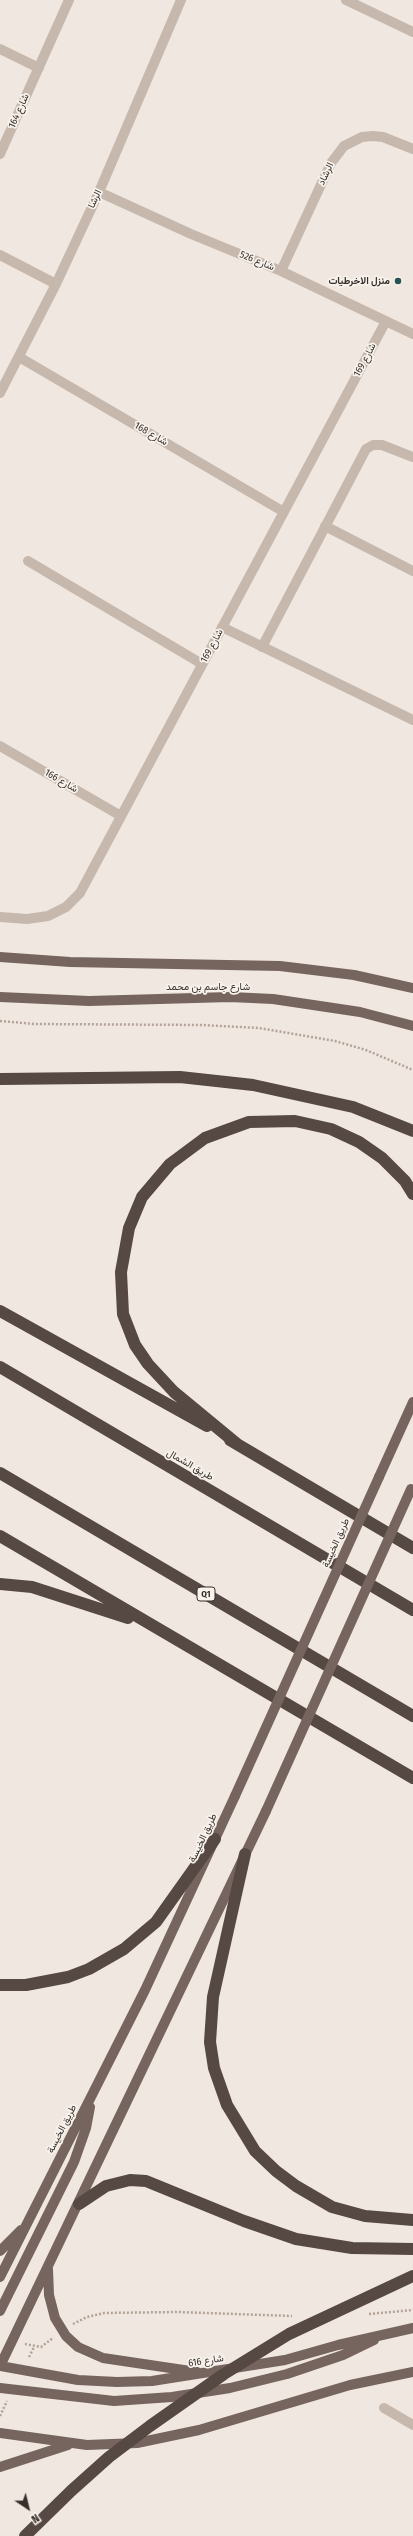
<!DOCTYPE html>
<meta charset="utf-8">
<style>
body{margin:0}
#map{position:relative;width:413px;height:2536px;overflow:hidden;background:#f0e8e0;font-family:"Fira Sans Condensed",sans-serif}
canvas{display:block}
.north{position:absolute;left:8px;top:2488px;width:40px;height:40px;-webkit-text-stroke:3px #f8f2ec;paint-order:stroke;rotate:145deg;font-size:11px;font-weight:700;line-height:16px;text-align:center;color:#362e2b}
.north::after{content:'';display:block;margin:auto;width:14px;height:18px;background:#362e2b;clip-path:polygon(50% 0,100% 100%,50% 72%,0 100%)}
</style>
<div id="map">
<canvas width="413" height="2536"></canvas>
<div class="north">N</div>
</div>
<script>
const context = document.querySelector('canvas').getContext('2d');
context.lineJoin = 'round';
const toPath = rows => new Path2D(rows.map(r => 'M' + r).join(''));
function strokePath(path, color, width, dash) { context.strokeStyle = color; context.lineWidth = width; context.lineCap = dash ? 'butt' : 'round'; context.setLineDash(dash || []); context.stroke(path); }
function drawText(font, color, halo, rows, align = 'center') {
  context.font = font + ' "Fira Sans Condensed",Vazirmatn,sans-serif'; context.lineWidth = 3.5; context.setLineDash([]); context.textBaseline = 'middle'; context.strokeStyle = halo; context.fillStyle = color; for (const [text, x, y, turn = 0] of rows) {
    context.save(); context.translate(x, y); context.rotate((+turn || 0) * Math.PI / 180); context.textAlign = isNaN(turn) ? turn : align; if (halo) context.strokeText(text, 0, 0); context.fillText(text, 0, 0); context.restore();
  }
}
strokePath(toPath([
 [0,1021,35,1024,202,1025,259,1028,335,1041,366,1050,413,1070],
 [369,2314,413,2310],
 [73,2324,87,2317,104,2313,178,2312,292,2316],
 [25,2344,41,2347,53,2338],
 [29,2357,34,2347],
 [0,2416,7,2401]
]), '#b3a297', 2.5, [2, 2]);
strokePath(toPath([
 [346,0,413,32],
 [0,49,39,68],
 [0,154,69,0],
 [99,192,191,234,281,271,413,334],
 [0,255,56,284],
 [281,271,331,163,344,146,362,137,373,136,383,137,413,149],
 [19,357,284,512],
 [0,393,56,284,99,192,181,0],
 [325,526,413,571],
 [28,561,202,664],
 [222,627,413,720],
 [262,647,366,449,373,445,382,445,413,457],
 [0,746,121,816],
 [0,917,27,919,48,916,66,907,80,893,386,321],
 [384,2408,413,2425]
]), '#c7b8ad', 10);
strokePath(toPath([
 [0,957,70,962,280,966,354,975,413,988],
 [0,997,89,1001,230,997,273,999,360,1012,413,1026],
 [379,1477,413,1402],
 [0,2251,21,2230],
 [48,2269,49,2295,55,2318,66,2336,78,2347,103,2358,197,2372],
 [0,2277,145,1990,235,1796],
 [0,2311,74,2162,86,2128,90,2107],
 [0,2366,266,1811],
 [0,2366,78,2380,117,2382,152,2381,285,2360,338,2345,413,2328],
 [0,2388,114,2401,172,2397,230,2388,287,2374,343,2355,374,2340],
 [0,2433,87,2445,137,2443,199,2430,350,2385,413,2372],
 [0,2467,68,2445]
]), '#76655e', 10);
strokePath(toPath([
 [0,1079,180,1077,253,1085,353,1107,413,1131],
 [0,1311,207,1426],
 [0,1367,413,1610],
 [230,1440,413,1548],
 [237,1444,174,1392,148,1364,135,1345,123,1314,121,1272,129,1228,142,1197,170,1164,205,1138,249,1122,295,1121,331,1129,359,1142,382,1158,405,1181,413,1194],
 [0,1473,413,1716],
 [0,1536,413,1778],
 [0,1584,32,1587,128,1618],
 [245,1854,213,1997,210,2042,214,2068,227,2105,255,2151,276,2171,296,2186,332,2207,365,2216,413,2220],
 [0,1985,26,1985,68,1977,89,1969,124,1949,156,1922,215,1839],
 [79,2204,106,2186,130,2180,146,2181,244,2221,296,2239,352,2248,413,2249]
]), '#564843', 12);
strokePath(toPath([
 [235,1796,379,1477],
 [266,1811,411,1489]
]), '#76655e', 10);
strokePath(toPath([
 [25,2536,71,2491,109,2457,150,2426,224,2374,289,2334,413,2276]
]), '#564843', 12);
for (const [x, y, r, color] of [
 [398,281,4,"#255253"]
]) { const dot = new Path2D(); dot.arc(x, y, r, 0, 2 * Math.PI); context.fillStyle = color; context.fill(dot); strokePath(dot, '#f8f2ec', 1.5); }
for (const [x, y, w] of [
 [206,1594,18]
]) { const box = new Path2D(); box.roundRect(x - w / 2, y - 7, w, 14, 3); context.fillStyle = '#f8f2ec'; context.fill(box); strokePath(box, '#362e2b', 1); }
drawText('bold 9px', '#362e2b', null, [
 ["Q1",206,1594]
]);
drawText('10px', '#362e2b', '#f8f2ec', [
 ["شارع 164",19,111,-66],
 ["الرشاد",326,174,-65],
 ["الرشا",95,199,-65],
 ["شارع 526",257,261,22],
 ["شارع 169",365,360,-62],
 ["شارع 168",151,434,30],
 ["شارع 169",212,646,-62],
 ["شارع 166",61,781,30],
 ["شارع جاسم بن محمد",208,987],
 ["طريق الشمال",190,1465,30],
 ["طريق الخيسة",336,1543,-66],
 ["طريق الخيسة",203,1838,-65],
 ["طريق الخيسة",62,2129,-63],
 ["شارع 616",206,2361,-9]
]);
drawText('bold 10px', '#362e2b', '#f8f2ec', [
 ["منزل الاخرطيات",390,281]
], 'right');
</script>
